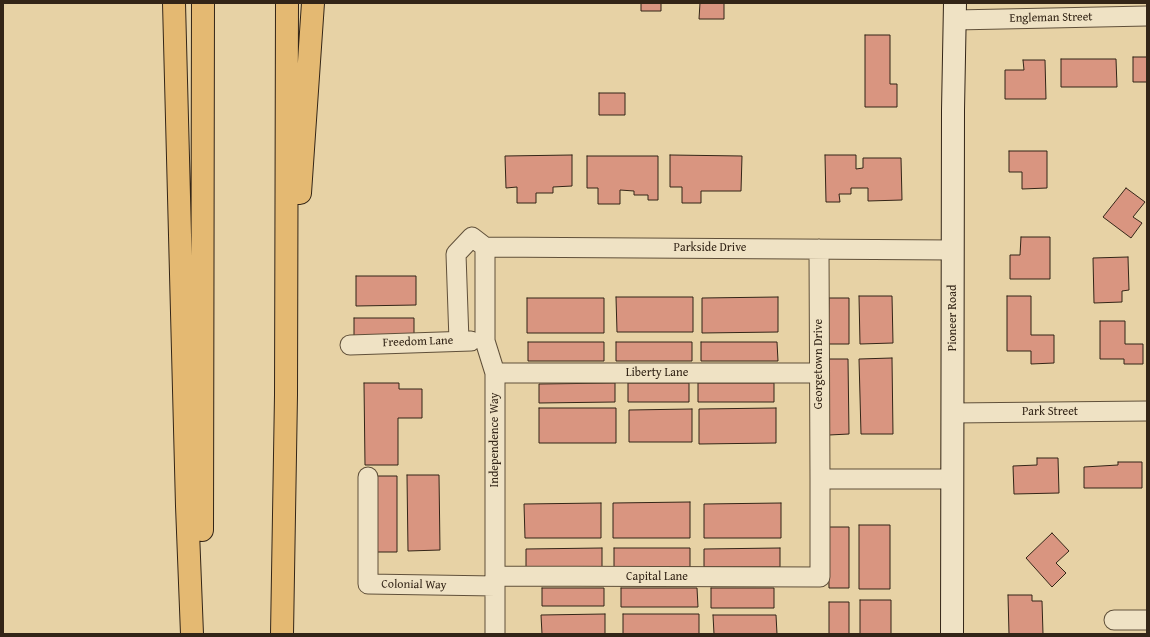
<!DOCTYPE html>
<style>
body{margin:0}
#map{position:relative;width:1150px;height:637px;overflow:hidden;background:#e7d2a5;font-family:"Gentium Book Plus",serif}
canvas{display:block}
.frame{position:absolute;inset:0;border:4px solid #332517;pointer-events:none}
</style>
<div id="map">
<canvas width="1150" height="637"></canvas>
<div class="frame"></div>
</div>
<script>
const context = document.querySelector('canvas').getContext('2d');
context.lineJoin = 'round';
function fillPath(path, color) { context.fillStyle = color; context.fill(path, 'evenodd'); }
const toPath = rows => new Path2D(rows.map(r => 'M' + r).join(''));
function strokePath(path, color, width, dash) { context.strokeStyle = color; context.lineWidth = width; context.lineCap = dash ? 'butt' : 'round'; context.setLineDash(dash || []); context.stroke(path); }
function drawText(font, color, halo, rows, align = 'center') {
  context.font = font + ' "Gentium Book Plus",serif'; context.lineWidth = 3; context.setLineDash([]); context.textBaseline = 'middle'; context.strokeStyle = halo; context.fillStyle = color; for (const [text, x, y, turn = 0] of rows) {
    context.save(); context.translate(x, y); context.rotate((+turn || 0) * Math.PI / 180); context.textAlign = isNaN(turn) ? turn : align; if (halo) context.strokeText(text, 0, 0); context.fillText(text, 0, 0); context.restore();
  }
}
const building = toPath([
 [641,3,661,3,661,11,641,11,641,3],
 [700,3,724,3,724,19,699,19,700,3],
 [865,35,890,35,890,84,897,84,897,107,865,107,865,35],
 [1133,57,1147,57,1147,82,1133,82,1133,57],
 [1061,59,1116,59,1117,87,1061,87,1061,59],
 [1023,60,1045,60,1046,99,1005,99,1005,70,1024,70,1023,60],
 [599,93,625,93,625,115,599,115,599,93],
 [1009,151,1047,151,1047,188,1022,189,1022,172,1009,172,1009,151],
 [572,155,572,186,553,187,553,193,536,193,536,203,517,203,517,187,506,188,505,156,572,155],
 [670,155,742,156,741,191,701,191,701,203,682,203,682,187,670,187,670,155],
 [825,155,856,155,856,169,863,168,863,158,901,158,902,200,868,201,868,188,851,188,851,194,839,194,840,202,826,202,825,155],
 [587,156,658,156,658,200,648,200,648,195,634,195,634,191,620,190,620,204,598,204,598,188,587,188,587,156],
 [1126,188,1145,202,1133,217,1142,223,1131,238,1103,217,1126,188],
 [1021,237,1050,237,1050,279,1010,279,1010,255,1020,255,1021,237],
 [1128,257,1129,290,1122,291,1122,302,1094,303,1093,258,1128,257],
 [356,276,416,276,416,305,356,306,356,276],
 [859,296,892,296,893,343,860,344,859,296],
 [1007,296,1031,296,1031,335,1054,335,1054,363,1031,364,1031,351,1007,351,1007,296],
 [616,297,693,297,693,332,617,332,616,297],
 [778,297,778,332,702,333,702,298,778,297],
 [527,298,604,298,604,333,527,333,527,298],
 [829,298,849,298,849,344,828,344,829,298],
 [354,318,414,318,414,337,354,336,354,318],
 [1100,321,1125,321,1125,344,1143,344,1143,364,1124,364,1124,359,1100,359,1100,321],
 [528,342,604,342,604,361,528,361,528,342],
 [616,342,692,342,692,361,616,361,616,342],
 [701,342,777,342,778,361,701,361,701,342],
 [892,358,893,434,861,434,859,359,892,358],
 [829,359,848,359,849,434,829,435,829,359],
 [364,383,399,383,399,389,422,389,422,418,398,418,398,465,365,465,364,383],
 [615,383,615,402,539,403,539,384,615,383],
 [628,383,689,383,689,402,628,402,628,383],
 [698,383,774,383,774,402,698,402,698,383],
 [539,408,616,408,616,443,539,443,539,408],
 [776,408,776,443,699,444,699,409,776,408],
 [692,409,692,442,629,442,629,410,692,409],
 [1037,458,1058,458,1059,493,1014,494,1013,466,1037,465,1037,458],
 [1118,462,1142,462,1142,488,1084,488,1084,467,1118,465,1118,462],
 [407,475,439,475,440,550,408,551,407,475],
 [377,476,397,476,397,552,377,552,377,476],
 [690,502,690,538,613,538,613,503,690,502],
 [601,503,601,538,525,538,524,504,601,503],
 [781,503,781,538,704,538,704,504,781,503],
 [859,525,890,525,890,589,859,589,859,525],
 [828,527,849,527,849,588,829,588,828,527],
 [1052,533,1069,551,1056,563,1066,573,1052,587,1026,558,1052,533],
 [602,548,602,567,526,567,526,549,602,548],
 [614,548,690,548,690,567,614,567,614,548],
 [780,548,780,567,704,567,704,549,780,548],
 [542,588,604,588,604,606,542,606,542,588],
 [621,588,697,588,698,607,621,607,621,588],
 [711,588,774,588,774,608,711,608,711,588],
 [1008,595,1032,595,1032,601,1042,601,1043,634,1009,634,1008,595],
 [860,600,891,600,891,634,860,634,860,600],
 [829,602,849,602,849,634,829,634,829,602],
 [605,614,605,634,542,634,541,615,605,614],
 [623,614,699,614,699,634,623,634,623,614],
 [713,615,776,615,777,634,714,634,713,615]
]);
fillPath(building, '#d99580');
strokePath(building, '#332517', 1);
const street = toPath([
 [955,20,1147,16],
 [485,247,485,341,495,373,495,634],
 [819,249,820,479],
 [459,341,456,254,472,237,485,247,952,250],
 [350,345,471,341],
 [495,373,819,373],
 [953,413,1147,411],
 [368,477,368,584,495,586],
 [495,576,820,577,820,479,952,479],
 [1114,620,1147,620]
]);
const secondary = toPath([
 [952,634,953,110,955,3]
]);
const highway = toPath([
 [174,3,187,506,192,634],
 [300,193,313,3],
 [202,530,203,3],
 [282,634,286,395,287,3]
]);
strokePath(street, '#60503a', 21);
strokePath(secondary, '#332517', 24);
strokePath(highway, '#332517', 24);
strokePath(street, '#efe2c4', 19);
strokePath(secondary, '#efe2c4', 22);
strokePath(highway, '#e4b972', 22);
drawText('12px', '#332517', '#efe2c4', [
 ["Engleman Street",1051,18,-1],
 ["Parkside Drive",710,248],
 ["Pioneer Road",953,318,-90],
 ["Freedom Lane",418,342,-2],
 ["Georgetown Drive",819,364,-90],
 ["Liberty Lane",657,373],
 ["Park Street",1050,412],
 ["Independence Way",495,440,-90],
 ["Capital Lane",657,577],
 ["Colonial Way",414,585,1]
]);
</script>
